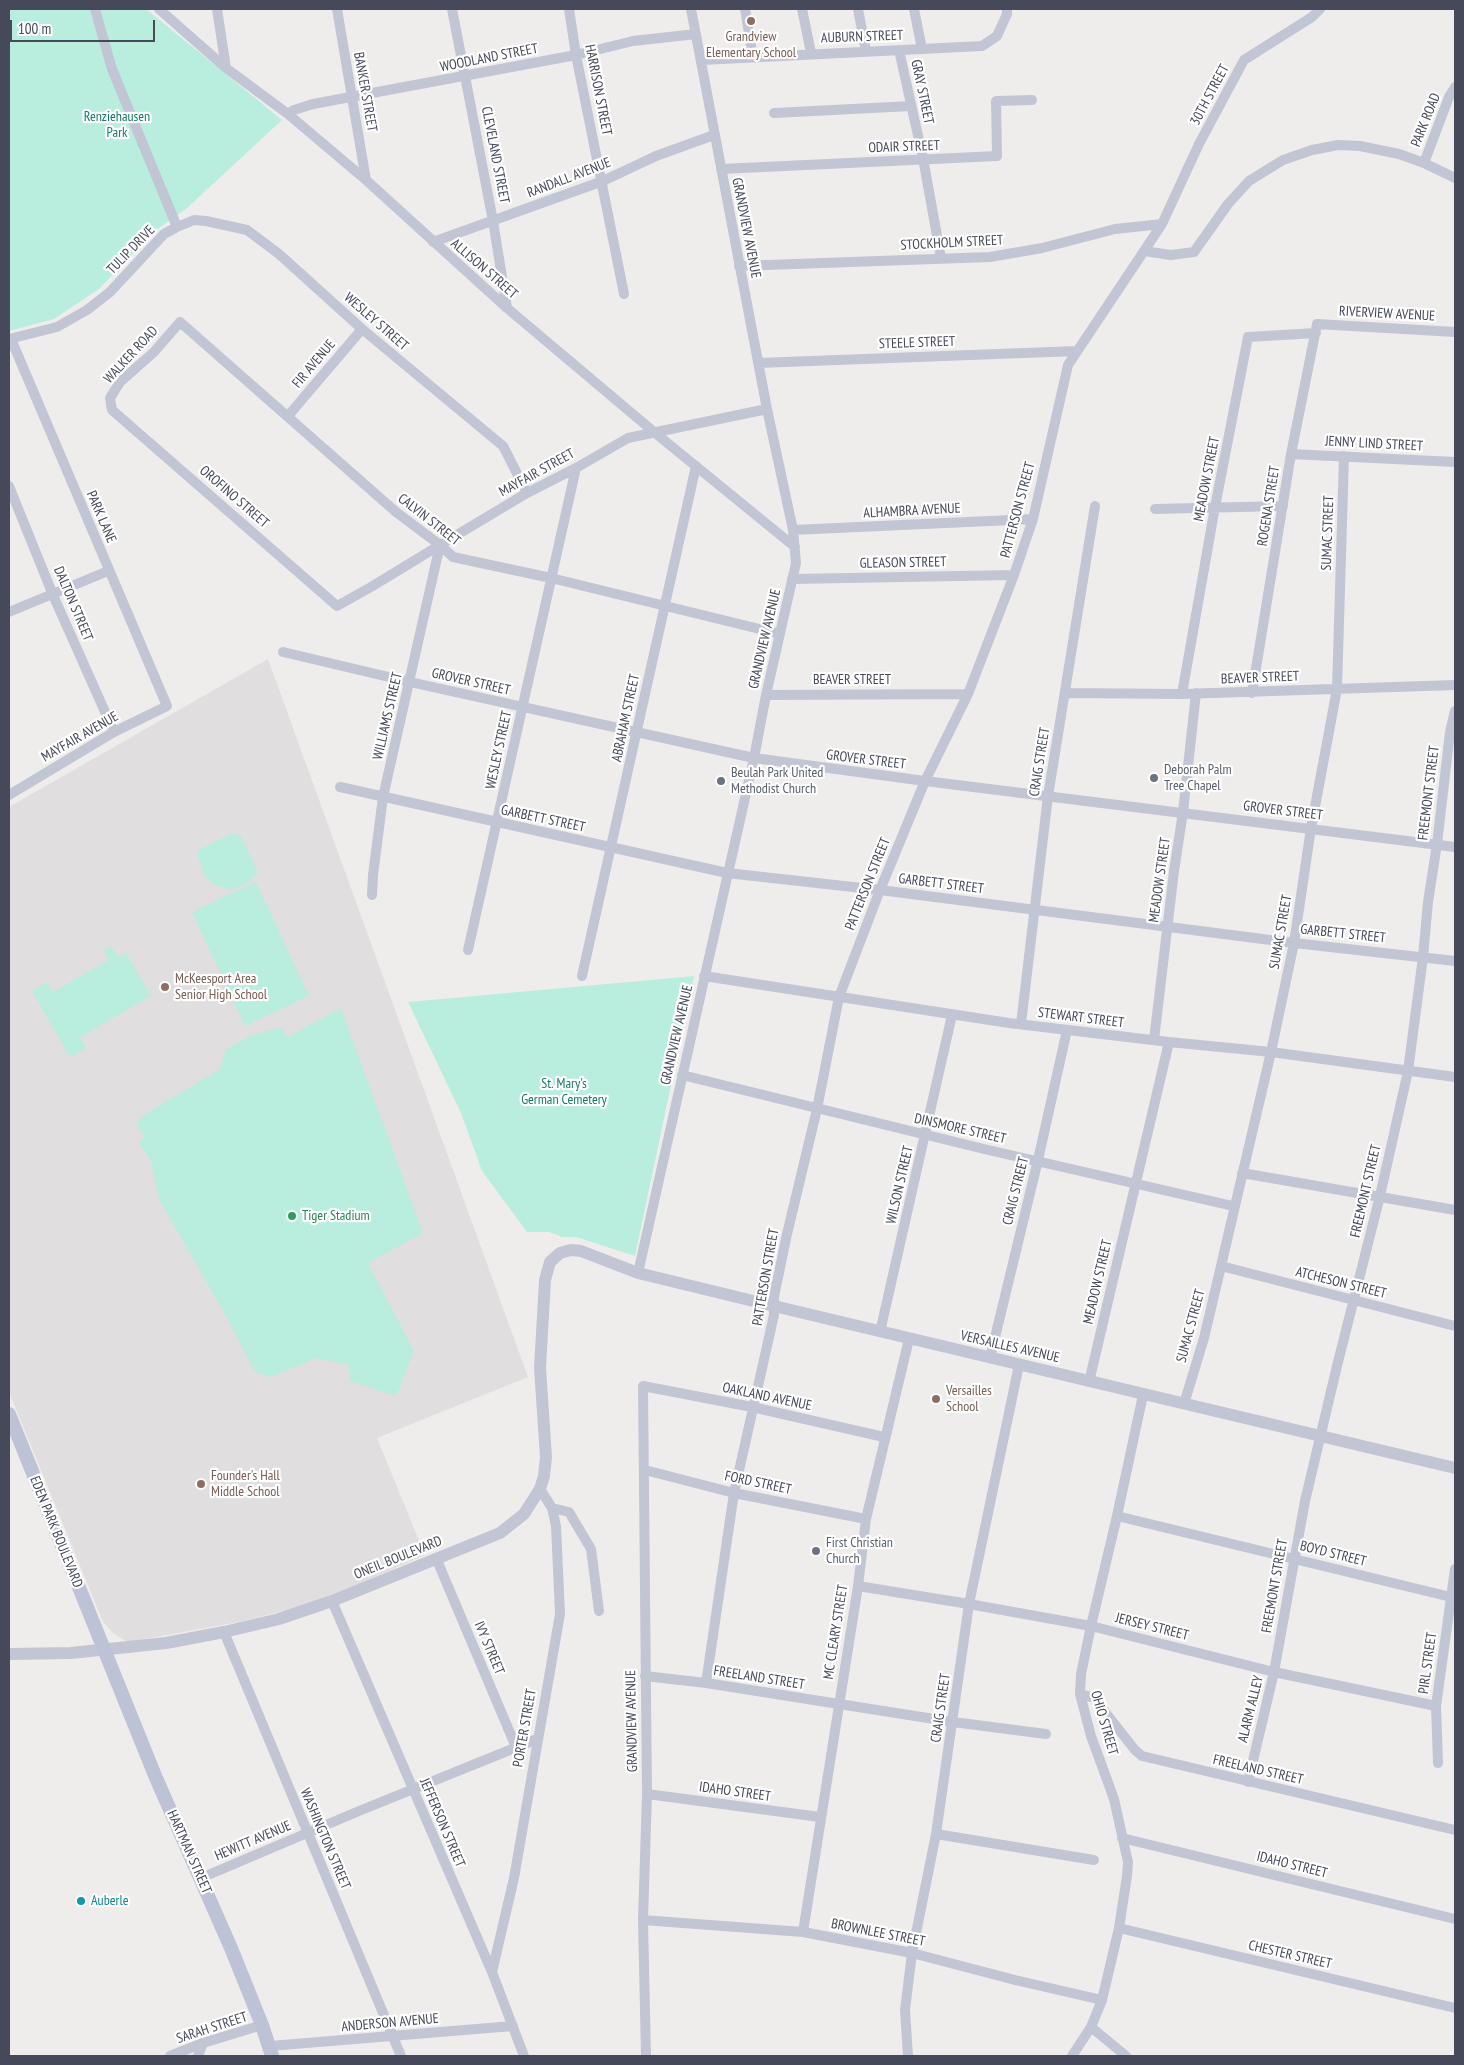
<!DOCTYPE html>
<style>
body{margin:0}
#map{position:relative;width:1464px;height:2065px;overflow:hidden;background:#efedec;font-family:"PT Sans Narrow",sans-serif}
canvas{display:block}
.frame{position:absolute;inset:0;border:10px solid #454959;pointer-events:none}
.scale{position:absolute;left:10px;top:20px;width:145px;height:22px;box-sizing:border-box;border:2px solid #454959;border-top:0;padding-left:6px;font-size:15px;line-height:18px;white-space:nowrap;color:#454959;-webkit-text-stroke:4px #fff;paint-order:stroke}
</style>
<div id="map">
<canvas width="1464" height="2065"></canvas>
<div class="frame"></div>
<div class="scale">100 m</div>
</div>
<script>
const context = document.querySelector('canvas').getContext('2d');
context.lineJoin = 'round';
function fillPath(path, color) { context.fillStyle = color; context.fill(path, 'evenodd'); }
const toPath = rows => new Path2D(rows.map(r => 'M' + r).join(''));
function strokePath(path, color, width, dash) { context.strokeStyle = color; context.lineWidth = width; context.lineCap = dash ? 'butt' : 'round'; context.setLineDash(dash || []); context.stroke(path); }
function drawText(font, color, halo, rows, align = 'center') {
  context.font = font + ' "PT Sans Narrow",sans-serif'; context.lineWidth = 4.5; context.setLineDash([]); context.textBaseline = 'middle'; context.strokeStyle = halo; context.fillStyle = color; for (const [text, x, y, turn = 0] of rows) {
    context.save(); context.translate(x, y); context.rotate((+turn || 0) * Math.PI / 180); context.textAlign = isNaN(turn) ? turn : align; if (halo) context.strokeText(text, 0, 0); context.fillText(text, 0, 0); context.restore();
  }
}
fillPath(toPath([
 [268,659,528,1377,377,1438,425,1555,364,1582,299,1607,239,1622,128,1642,114,1634,103,1622,9,1392,9,807]
]), '#e0dede');
fillPath(toPath([
 [9,9,146,9,282,120,186,209,156,230,99,289,54,319,9,331],
 [233,833,241,836,257,870,256,875,247,883,237,888,227,889,215,885,205,877,198,858,198,850],
 [256,882,309,996,245,1026,192,912],
 [111,946,118,958,126,953,151,996,80,1037,86,1048,70,1057,32,991,47,982,53,992,109,960,104,950],
 [694,976,635,1256,576,1237,562,1237,549,1232,527,1232,482,1171,461,1113,408,1002],
 [341,1008,423,1233,368,1263,414,1351,396,1396,350,1381,349,1365,317,1358,271,1377,255,1372,222,1309,159,1199,151,1161,139,1142,145,1138,136,1123,147,1113,220,1069,226,1049,248,1037,280,1027,288,1037]
]), '#b9eede');
strokePath(toPath([
 [95,9,112,69,177,227],
 [159,9,226,68,288,114,366,180,507,308,654,432,795,547],
 [217,9,226,68],
 [337,9,366,180],
 [452,9,493,221,507,308],
 [569,9,576,55,624,294],
 [745,9,753,57],
 [802,9,811,53],
 [858,9,866,51],
 [914,9,922,49],
 [899,50,923,158,941,258],
 [702,60,982,46,997,36,1007,14,1007,9],
 [774,113,911,106],
 [288,114,294,110,313,104,576,55,633,41,696,34],
 [1424,163,1449,97,1455,87],
 [721,169,997,156,996,101,1032,100],
 [433,242,603,181,656,156,714,135],
 [1144,251,1171,255,1194,252,1228,204,1249,181,1283,160,1312,150,1338,145,1360,146,1399,154,1424,163,1455,178],
 [739,266,990,257,1042,248,1115,229,1162,224],
 [9,339,57,327,87,310,110,292,164,234,177,227,194,220,206,221,247,230,279,254,362,329,503,446,527,493],
 [758,363,1077,351],
 [767,409,628,438,576,468,527,493,440,545,371,587,337,606,112,410,110,398,120,382,154,352,180,322,396,512,440,545,453,557,551,578,780,634],
 [288,416,362,329],
 [1291,454,1455,462],
 [9,486,53,595,114,732],
 [1155,509,1283,506],
 [793,530,1033,519],
 [792,579,1014,575],
 [9,612,108,571],
 [283,652,410,682,754,758,925,781,1455,847],
 [1065,693,1182,694,1455,685],
 [1252,693,1291,454,1317,324,1455,332],
 [1182,694,1215,507,1248,337,1316,333],
 [766,695,968,694],
 [340,787,727,873,880,890,1294,943,1455,961],
 [9,795,114,732,167,706,11,339],
 [372,895,373,875,383,797,440,545],
 [468,950,576,468],
 [582,976,696,466],
 [704,976,1009,1023,1169,1042,1271,1052,1455,1077],
 [1021,1024,1048,796,1095,506],
 [1154,1040,1174,871,1183,812,1196,693],
 [682,1075,984,1149,1233,1206],
 [1242,1173,1455,1210],
 [1221,1266,1455,1326],
 [638,1273,754,758,766,695,796,563,793,530,767,409,691,9],
 [880,1332,952,1015],
 [990,1358,1038,1160,1067,1030],
 [1089,1382,1169,1042],
 [1184,1404,1204,1338,1221,1266,1271,1052,1294,943,1311,828,1337,689,1344,456],
 [645,1470,734,1493,866,1519],
 [552,1508,569,1512,591,1549,599,1611],
 [1117,1516,1455,1598],
 [436,1558,516,1747],
 [858,1586,969,1604,1091,1626,1274,1672,1436,1706],
 [332,1601,492,1972,524,2056],
 [224,1632,401,2056],
 [645,1676,706,1683,953,1722,1046,1734],
 [706,1683,734,1493,774,1315,774,1297,787,1234,817,1109,839,997,880,890,925,781,968,694,1014,575,1033,519,1068,365,1162,224,1199,144,1244,60,1312,17,1320,9],
 [1080,1694,1094,1698,1135,1750,1142,1756,1455,1830],
 [1438,1763,1436,1706,1455,1569],
 [1248,1782,1274,1672,1305,1501,1337,1366,1380,1196,1408,1071,1423,957,1428,902,1437,844,1450,732,1455,711],
 [647,1794,820,1817],
 [936,1834,1094,1860],
 [1122,1838,1455,1919],
 [201,1878,359,1811,537,1739],
 [643,1920,803,1932,912,1953,1015,1980,1102,2000],
 [1119,1928,1455,2008],
 [803,1932,858,1586,866,1519,909,1339],
 [492,1972,514,1878,560,1614,556,1526,552,1508,540,1489],
 [1091,2027,1126,2056],
 [270,2046,513,2026],
 [170,2056,203,2043,262,2025],
 [198,2056,203,2043],
 [646,2056,643,1920,647,1794,643,1386,752,1407,884,1437],
 [908,2056,905,2010,912,1953,936,1834,969,1604,1019,1365],
 [1072,2056,1091,2027,1102,2000,1119,1928,1127,1876,1128,1862,1114,1799,1091,1736,1080,1694,1081,1674,1091,1626,1117,1516,1143,1395]
]), '#c2c6d4', 10);
strokePath(toPath([
 [9,1654,71,1653,166,1643,224,1632,279,1619,332,1601,500,1533,524,1514,540,1489,544,1476,546,1457,540,1368,545,1280,550,1262,560,1253,571,1250,581,1251,638,1273,774,1306,1455,1468]
]), '#c2c6d4', 12);
strokePath(toPath([
 [9,1414,156,1778,231,1948,262,2025,272,2056]
]), '#bec2d6', 14);
for (const [x, y, r, color] of [
 [751,21,5,"#8d6e63"],
 [1154,778,5,"#6b7280"],
 [721,781,5,"#6b7280"],
 [165,987,5,"#8d6e63"],
 [292,1216,5,"#2e9e5b"],
 [936,1399,5,"#8d6e63"],
 [201,1484,5,"#8d6e63"],
 [816,1551,5,"#6b7280"],
 [81,1901,5,"#0f9aa8"]
]) { const dot = new Path2D(); dot.arc(x, y, r, 0, 2 * Math.PI); context.fillStyle = color; context.fill(dot); strokePath(dot, '#fff', 2); }
drawText('14px', '#785e54', '#fff', [
 ["Grandview",751,37,"center"],
 ["Elementary School",751,53,"center"],
 ["McKeesport Area",175,979],
 ["Senior High School",175,995],
 ["Versailles",946,1391],
 ["School",946,1407],
 ["Founder's Hall",211,1476],
 ["Middle School",211,1492]
], 'left');
drawText('14px', '#454959', '#fff', [
 ["AUBURN STREET",862,37,-2],
 ["WOODLAND STREET",489,58,-11],
 ["HARRISON STREET",598,90,79],
 ["BANKER STREET",365,92,80],
 ["GRAY STREET",922,92,78],
 ["30TH STREET",1210,95,-62],
 ["PARK ROAD",1426,120,-68],
 ["ODAIR STREET",904,147,-2],
 ["CLEVELAND STREET",495,155,79],
 ["RANDALL AVENUE",569,178,-21],
 ["GRANDVIEW AVENUE",746,228,79],
 ["STOCKHOLM STREET",952,243,-3],
 ["TULIP DRIVE",131,250,-46],
 ["ALLISON STREET",484,269,41],
 ["RIVERVIEW AVENUE",1387,314,3],
 ["WESLEY STREET",376,322,41],
 ["STEELE STREET",917,343,-2],
 ["WALKER ROAD",131,355,-47],
 ["FIR AVENUE",314,364,-50],
 ["JENNY LIND STREET",1374,444,3],
 ["MAYFAIR STREET",537,473,-29],
 ["MEADOW STREET",1207,479,-79],
 ["OROFINO STREET",234,497,41],
 ["ROGENA STREET",1269,506,-81],
 ["PATTERSON STREET",1018,510,-75],
 ["ALHAMBRA AVENUE",912,511,-3],
 ["PARK LANE",101,517,67],
 ["CALVIN STREET",429,520,38],
 ["SUMAC STREET",1328,533,-88],
 ["GLEASON STREET",903,563,-1],
 ["DALTON STREET",73,604,67],
 ["GRANDVIEW AVENUE",765,639,-77],
 ["BEAVER STREET",1260,678,-2],
 ["BEAVER STREET",852,680],
 ["GROVER STREET",471,682,13],
 ["WILLIAMS STREET",388,716,-77],
 ["ABRAHAM STREET",626,718,-78],
 ["MAYFAIR AVENUE",80,737,-30],
 ["WESLEY STREET",499,750,-78],
 ["GROVER STREET",866,760,7],
 ["CRAIG STREET",1040,762,-81],
 ["FREEMONT STREET",1429,793,-83],
 ["GROVER STREET",1283,811,7],
 ["GARBETT STREET",543,819,12],
 ["MEADOW STREET",1160,880,-82],
 ["PATTERSON STREET",868,884,-68],
 ["GARBETT STREET",941,884,7],
 ["SUMAC STREET",1281,932,-80],
 ["GARBETT STREET",1343,934,6],
 ["STEWART STREET",1081,1018,7],
 ["GRANDVIEW AVENUE",677,1035,-77],
 ["DINSMORE STREET",960,1129,13],
 ["WILSON STREET",900,1185,-77],
 ["CRAIG STREET",1016,1191,-76],
 ["FREEMONT STREET",1366,1191,-77],
 ["PATTERSON STREET",766,1277,-80],
 ["MEADOW STREET",1098,1282,-77],
 ["ATCHESON STREET",1341,1283,14],
 ["SUMAC STREET",1191,1326,-75],
 ["VERSAILLES AVENUE",1010,1347,13],
 ["OAKLAND AVENUE",767,1397,12],
 ["FORD STREET",758,1483,12],
 ["EDEN PARK BOULEVARD",56,1532,68],
 ["BOYD STREET",1333,1554,14],
 ["ONEIL BOULEVARD",398,1558,-22],
 ["FREEMONT STREET",1275,1586,-80],
 ["JERSEY STREET",1152,1627,14],
 ["MC CLEARY STREET",836,1632,-81],
 ["IVY STREET",489,1648,67],
 ["PIRL STREET",1428,1663,-82],
 ["FREELAND STREET",759,1678,9],
 ["CRAIG STREET",941,1708,-82],
 ["ALARM ALLEY",1251,1709,-76],
 ["GRANDVIEW AVENUE",632,1721,-91],
 ["OHIO STREET",1104,1723,74],
 ["PORTER STREET",525,1728,-80],
 ["FREELAND STREET",1258,1770,13],
 ["IDAHO STREET",735,1792,8],
 ["JEFFERSON STREET",442,1823,67],
 ["WASHINGTON STREET",325,1839,67],
 ["HEWITT AVENUE",253,1841,-23],
 ["HARTMAN STREET",189,1852,66],
 ["IDAHO STREET",1292,1865,14],
 ["BROWNLEE STREET",878,1933,11],
 ["CHESTER STREET",1290,1955,13],
 ["ANDERSON AVENUE",390,2023,-5],
 ["SARAH STREET",212,2028,-18]
]);
drawText('14px', '#167a67', '#fff', [
 ["Renziehausen",117,117],
 ["Park",117,133],
 ["St. Mary's",564,1084],
 ["German Cemetery",564,1100]
]);
drawText('14px', '#5b616d', '#fff', [
 ["Deborah Palm",1164,770],
 ["Tree Chapel",1164,786],
 ["Beulah Park United",731,773],
 ["Methodist Church",731,789],
 ["First Christian",826,1543],
 ["Church",826,1559]
], 'left');
drawText('14px', '#27864d', '#fff', [
 ["Tiger Stadium",302,1216]
], 'left');
drawText('14px', '#0d838f', '#fff', [
 ["Auberle",91,1901]
], 'left');
</script>
